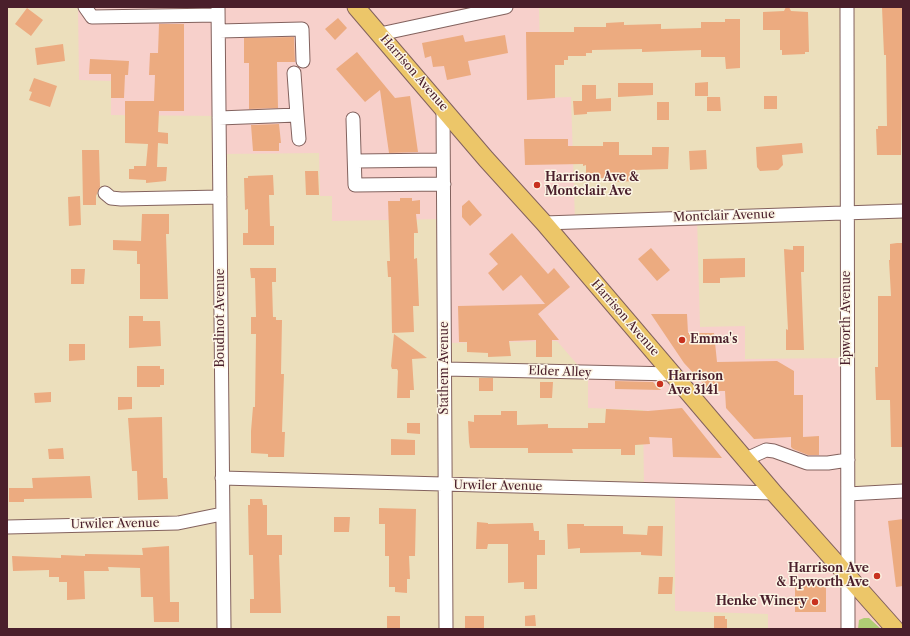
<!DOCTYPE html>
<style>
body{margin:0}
#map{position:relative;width:910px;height:636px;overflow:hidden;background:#ecdfbc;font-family:"Libre Caslon Text",serif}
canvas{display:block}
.frame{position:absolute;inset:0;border:8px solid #4a1f2b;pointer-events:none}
</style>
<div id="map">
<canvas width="910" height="636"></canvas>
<div class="frame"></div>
</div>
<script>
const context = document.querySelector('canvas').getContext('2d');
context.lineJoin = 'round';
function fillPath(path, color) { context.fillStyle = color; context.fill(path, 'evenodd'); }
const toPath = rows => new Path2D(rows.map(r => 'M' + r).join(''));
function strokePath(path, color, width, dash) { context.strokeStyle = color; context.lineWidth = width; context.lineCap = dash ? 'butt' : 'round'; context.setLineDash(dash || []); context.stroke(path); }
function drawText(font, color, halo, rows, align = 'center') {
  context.font = font + ' "Libre Caslon Text",serif'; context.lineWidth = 3; context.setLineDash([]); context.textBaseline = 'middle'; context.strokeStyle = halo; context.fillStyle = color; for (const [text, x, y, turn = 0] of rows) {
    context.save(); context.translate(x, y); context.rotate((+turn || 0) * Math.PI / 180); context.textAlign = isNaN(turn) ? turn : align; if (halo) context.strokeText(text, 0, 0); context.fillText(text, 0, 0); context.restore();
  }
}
fillPath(toPath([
 [78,7,539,7,541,98,571,97,575,221,697,217,700,327,745,326,745,359,847,358,848,494,903,491,903,629,768,629,768,614,675,611,675,490,644,489,643,410,588,408,588,377,557,341,445,343,444,219,332,221,332,196,320,196,319,153,221,154,220,116,111,115,111,81,79,80]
]), '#f7d0cb');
fillPath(toPath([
 [864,618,869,618,881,629,858,629,859,620]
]), '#afcd74');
fillPath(toPath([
 [786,7,789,7,791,11,808,12,809,52,805,52,805,54,782,55,782,50,780,50,780,30,763,30,763,12,784,11],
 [882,7,903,7,901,155,877,155,876,129,878,129,878,126,887,126,886,55,884,55],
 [27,8,43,20,31,36,15,24],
 [338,18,347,28,335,40,325,29],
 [725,19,740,19,740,68,726,69,725,57,701,57,701,50,642,52,642,49,592,50,592,53,586,53,586,56,568,56,568,60,564,60,564,65,555,65,555,98,527,100,526,32,574,32,574,27,606,27,606,23,624,22,624,25,661,24,661,29,701,28,701,22,725,22],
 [159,24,184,24,184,111,159,111,158,132,168,133,168,144,158,143,157,167,167,167,166,181,146,183,146,180,129,179,129,169,134,169,134,166,146,166,148,144,125,143,125,101,154,101,155,75,149,75,150,53,158,53],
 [463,35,465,42,505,35,508,53,468,61,471,75,447,80,444,66,433,67,431,56,425,58,422,43],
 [294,37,295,62,277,62,278,108,249,109,249,63,244,63,244,38],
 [63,44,65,61,37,65,35,48],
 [357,52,395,98,410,96,418,152,389,153,380,90,365,102,336,69],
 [90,59,129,61,128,75,125,75,124,98,111,98,111,74,89,74],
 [34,78,57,86,50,107,29,100,32,92,29,91],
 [708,82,708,96,695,96,695,83],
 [618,83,653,83,653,95,618,97],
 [582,85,596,85,596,99,611,98,611,111,587,112,587,114,574,115,573,101,582,101],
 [764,96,777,96,777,109,764,109],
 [707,97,720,97,721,111,707,111],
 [657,102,669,102,669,120,657,120],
 [279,124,281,143,279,143,279,151,253,151,251,125],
 [524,139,568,139,568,146,603,146,603,142,619,142,619,155,652,155,652,147,669,147,668,169,635,170,635,181,608,182,608,178,586,178,586,165,583,166,583,164,525,165],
 [802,143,803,153,782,155,783,165,778,170,760,171,757,167,756,147],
 [82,150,99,150,100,187,96,196,96,205,83,205],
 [706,150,707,169,690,170,689,151],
 [305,171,318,171,319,195,306,195],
 [273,175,274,195,269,195,270,226,274,226,274,245,243,245,243,233,248,233,248,209,245,210,244,178,248,178,248,176],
 [80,196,81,225,69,226,68,197],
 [400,198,412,198,412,201,420,200,420,214,416,214,418,233,414,233,414,259,417,258,419,306,413,306,414,332,392,333,391,277,388,277,387,261,390,261,388,201,400,201],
 [469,200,482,215,470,226,462,217,462,206],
 [142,214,169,214,169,234,166,234,168,299,140,299,140,264,137,264,137,251,113,250,113,240,141,241],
 [512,233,548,274,554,268,570,287,538,314,559,340,552,340,552,357,536,357,536,340,509,341,511,356,488,357,488,353,467,352,467,342,459,342,458,306,545,304,521,275,503,291,488,273,498,264,489,254],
 [897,243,903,243,903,447,891,447,890,400,876,400,875,367,878,367,878,296,891,296,889,260,890,260,890,244],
 [793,246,804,246,804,272,801,272,804,350,786,350,786,329,788,330,784,249,793,250],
 [651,248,670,270,657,281,638,259],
 [745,258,745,277,720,278,720,283,703,283,703,259],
 [250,268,276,268,276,282,272,282,273,317,276,317,276,320,282,320,281,374,284,374,282,432,285,432,284,457,268,457,268,454,251,453,251,431,253,407,255,407,256,334,251,334,251,317,256,317,255,278,251,278],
 [71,269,85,269,84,284,71,284],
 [651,314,687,314,688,333,714,333,717,362,777,361,794,371,794,395,803,395,803,437,819,436,819,455,808,455,793,449,791,447,791,437,754,439,726,408,725,391,710,391,684,363],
 [129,316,143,316,143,321,160,321,161,346,129,348],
 [394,334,427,358,412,359,414,390,410,390,410,398,397,398,398,371,397,369,392,369,391,366],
 [69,344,85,344,85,360,69,361],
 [137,366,160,366,160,369,164,369,164,385,160,385,160,387,137,387],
 [479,378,493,378,493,391,479,391],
 [615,381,653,382,661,390,615,389],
 [540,382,553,382,552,398,540,398],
 [51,392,51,402,35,403,34,393],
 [118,397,132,397,132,409,118,410],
 [682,408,722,458,673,457,672,438,649,437,650,444,635,445,635,455,621,455,621,449,572,449,573,453,528,453,528,448,470,448,469,442,468,421,474,422,474,415,501,415,501,411,517,411,517,425,548,424,548,428,588,428,588,423,605,423,606,409,648,411],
 [162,417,163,478,167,478,168,499,138,500,137,471,132,471,128,418],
 [407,423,420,423,420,434,407,433],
 [391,439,415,440,415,455,391,455],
 [63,448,64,459,49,459,48,449],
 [90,476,92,498,24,499,24,502,9,502,9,488,33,488,32,478],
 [250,499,262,499,263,505,267,505,267,535,282,535,282,555,279,555,281,613,250,613,250,599,254,599,253,555,249,555,248,505,250,505],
 [379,508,416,509,415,556,409,556,410,579,407,579,407,593,395,592,395,587,389,587,389,556,385,556,385,524,379,524],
 [334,517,350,517,349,532,334,532],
 [903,519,903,586,896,587,888,521],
 [477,522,488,523,488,524,533,523,534,531,539,531,539,540,545,540,545,555,537,555,537,589,524,589,524,582,508,583,508,544,488,544,487,549,476,549],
 [567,524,584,524,584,526,623,526,623,534,647,535,648,526,663,526,662,556,641,555,641,552,580,553,580,548,568,549],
 [169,546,170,602,179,602,179,622,154,622,153,597,141,597,140,568,108,567,109,571,84,571,85,599,67,600,67,582,59,582,59,577,49,577,49,570,13,571,12,556,61,558,61,555,85,556,85,554,143,555,142,548],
 [659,577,673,577,672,594,658,594],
 [795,582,826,582,826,612,795,612],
 [535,615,536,626,525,626,525,616],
 [387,616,400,616,400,629,387,629],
 [465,616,484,616,484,629,465,629],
 [714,616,725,616,725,619,727,619,727,629,714,629]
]), '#ecab80');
const minor = toPath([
 [85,7,92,17,218,15],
 [218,7,224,629],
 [847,7,848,629],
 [219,31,302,29,303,61],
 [380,34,506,7],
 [294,73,297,115],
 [443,107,446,629],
 [219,118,297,115,299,139],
 [353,119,355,185,444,184],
 [356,161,443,160],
 [105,193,111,198,121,199,220,197],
 [544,223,903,211],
 [445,369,674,374],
 [746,459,766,450,774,451,807,463,828,463,848,460],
 [222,478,774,493],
 [848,494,903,491],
 [7,527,178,523,222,514]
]);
const major = toPath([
 [356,7,486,159,544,223,774,493,895,629]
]);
strokePath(minor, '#83625e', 15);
strokePath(major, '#83625e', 19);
strokePath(minor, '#fff', 13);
strokePath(major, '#ecc669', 17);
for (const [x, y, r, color] of [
 [537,185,4,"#c8321e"],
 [682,340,4,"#c8321e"],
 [660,384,4,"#c8321e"],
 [877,576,4,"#c8321e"],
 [815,602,4,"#c8321e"]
]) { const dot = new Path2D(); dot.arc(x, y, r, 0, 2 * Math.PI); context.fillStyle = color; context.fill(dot); strokePath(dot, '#fcf5e5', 1.5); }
drawText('12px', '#4a1f2b', '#fcf5e5', [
 ["Harrison Avenue",414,73,49],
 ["Montclair Avenue",724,216,-2],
 ["Boudinot Avenue",221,318,-90],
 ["Harrison Avenue",625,318,49],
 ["Epworth Avenue",847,318,-90],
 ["Stathem Avenue",445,368,-90],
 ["Elder Alley",560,372,2],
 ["Urwiler Avenue",498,486,1],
 ["Urwiler Avenue",115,524,-1]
]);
drawText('bold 12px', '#4a1f2b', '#fcf5e5', [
 ["Harrison Ave &",545,178],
 ["Montclair Ave",545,192],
 ["Emma's",690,340],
 ["Harrison",668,377],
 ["Ave 3141",668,391],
 ["Harrison Ave",869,569,"right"],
 ["& Epworth Ave",869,583,"right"],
 ["Henke Winery",807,602,"right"]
], 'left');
</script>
